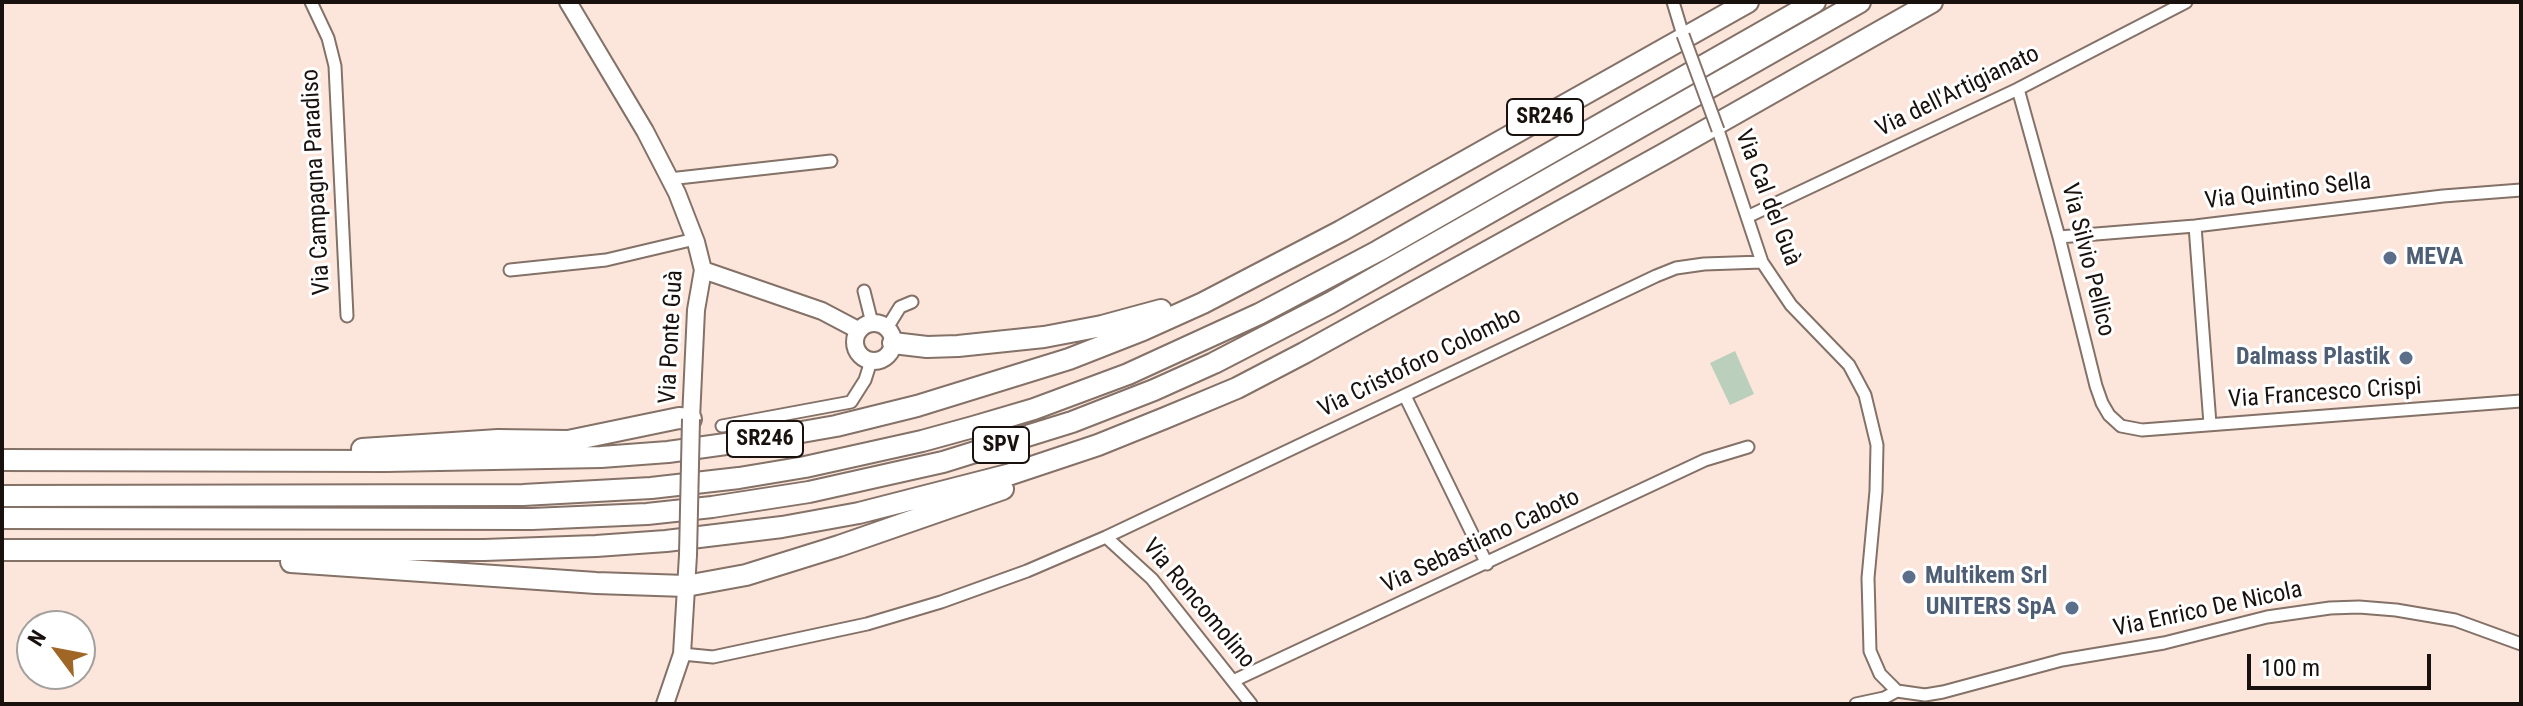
<!DOCTYPE html>
<meta charset="utf-8">
<style>
body{margin:0}
#map{position:relative;width:2523px;height:706px;overflow:hidden;background:#fce6db;font-family:"Roboto Condensed",sans-serif}
canvas{display:block}
.frame{position:absolute;inset:0;border:4px solid #18110d;pointer-events:none}
.north{position:absolute;left:16px;top:610px;width:80px;height:80px;box-sizing:border-box;background:#fff;border:2px solid #a3a09e;border-radius:50%;rotate:302deg;font-size:22px;font-weight:700;line-height:32px;text-align:center;color:#18110d}
.north::after{content:'';display:block;margin:auto;width:28px;height:36px;background:#a06625;clip-path:polygon(50% 0,100% 100%,50% 72%,0 100%)}
.scale{position:absolute;left:2247px;top:654px;width:184px;height:36px;box-sizing:border-box;border:4px solid #18110d;border-top:0;padding-left:10px;font-size:24px;line-height:28px;white-space:nowrap;color:#18110d;-webkit-text-stroke:6px #fff;paint-order:stroke}
</style>
<div id="map">
<canvas width="2523" height="706"></canvas>
<div class="frame"></div>
<div class="north">N</div>
<div class="scale">100 m</div>
</div>
<script>
const context = document.querySelector('canvas').getContext('2d');
context.lineJoin = 'round';
function fillPath(path, color) { context.fillStyle = color; context.fill(path, 'evenodd'); }
const toPath = rows => new Path2D(rows.map(r => 'M' + r).join(''));
function strokePath(path, color, width, dash) { context.strokeStyle = color; context.lineWidth = width; context.lineCap = dash ? 'butt' : 'round'; context.setLineDash(dash || []); context.stroke(path); }
function drawText(font, color, halo, rows, align = 'center') {
  context.font = font + ' "Roboto Condensed",sans-serif'; context.lineWidth = 6; context.setLineDash([]); context.textBaseline = 'middle'; context.strokeStyle = halo; context.fillStyle = color; for (const [text, x, y, turn = 0] of rows) {
    context.save(); context.translate(x, y); context.rotate((+turn || 0) * Math.PI / 180); context.textAlign = isNaN(turn) ? turn : align; if (halo) context.strokeText(text, 0, 0); context.fillText(text, 0, 0); context.restore();
  }
}
fillPath(toPath([
 [1735,351,1754,394,1730,405,1710,363]
]), '#bacfbc');
const street = toPath([
 [311,2,328,38,335,66,347,316],
 [1673,2,1683,35],
 [2018,89,2059,237,2096,386,2102,403,2109,415,2121,426,2142,430,2521,401],
 [1718,130,1762,262,1791,305,1849,365,1865,395,1877,445,1876,491,1868,578,1870,651,1880,674,1897,691,1925,695,1943,692,2062,660,2164,643,2267,617,2330,608,2359,607,2396,610,2455,620,2521,644],
 [669,179,831,161],
 [1747,217,2018,89,2186,2],
 [2195,226,2210,424],
 [2059,237,2195,226,2443,196,2521,190],
 [510,270,606,260,695,239],
 [864,291,872,323],
 [887,328,900,307,912,302],
 [1405,396,1487,564],
 [722,426,851,402,865,380,871,361],
 [1106,537,1152,579,1251,704],
 [682,654,713,657,867,624,941,602,1027,571,1106,537,1656,276,1676,268,1704,264,1762,262],
 [1233,681,1705,460,1748,447],
 [1856,704,1884,698,1897,691]
]);
const secondary = toPath([
 [568,2,645,131,677,193,696,242,703,270,696,310,691,419],
 [703,270,822,311,858,330],
 '855 342a19 19 0 1 1 38 0a19 19 0 1 1-38 0Z',
 [665,704,682,654,688,555]
]);
const highway = toPath([
 [893,343,927,347,958,346,1044,337,1102,326,1161,310],
 [362,449,498,440,568,441,679,418,691,419],
 [2,460,386,461,601,457,668,452,762,439,836,426,917,406,1069,359,1143,330,1203,303,1341,231,1748,2],
 [2,496,523,495,651,488,739,478,805,467,922,441,973,427,1034,409,1128,374,1259,314,1378,251,1815,2],
 [2,518,532,519,647,514,712,507,809,492,943,462,1072,422,1154,390,1214,363,1330,303,1860,2],
 [2,550,484,550,596,546,666,541,782,527,859,513,1011,474,1098,445,1165,418,1237,388,1304,353,1662,155,1932,2],
 [291,562,596,583,686,586,746,575,839,546,1003,489]
]);
strokePath(street, '#847167', 15);
strokePath(secondary, '#847167', 20);
strokePath(highway, '#847167', 24);
strokePath(street, '#fff', 11);
strokePath(secondary, '#fff', 16);
strokePath(highway, '#fff', 20);
const streetBridge = toPath([
 [1683,35,1718,130]
]);
const secondaryBridge = toPath([
 [688,555,691,419]
]);
strokePath(streetBridge, '#847167', 15, []);
strokePath(secondaryBridge, '#847167', 20, []);
strokePath(streetBridge, '#fff', 11);
strokePath(secondaryBridge, '#fff', 16);
for (const [x, y, r, color] of [
 [2390,258,8,"#5c6f8a"],
 [2406,358,8,"#5c6f8a"],
 [1909,577,8,"#5c6f8a"],
 [2072,608,8,"#5c6f8a"]
]) { const dot = new Path2D(); dot.arc(x, y, r, 0, 2 * Math.PI); context.fillStyle = color; context.fill(dot); strokePath(dot, '#fff', 3); }
for (const [x, y, w] of [
 [1545,117,76],
 [765,439,76],
 [1001,445,56]
]) { const box = new Path2D(); box.roundRect(x - w / 2, y - 18, w, 36, 6); context.fillStyle = '#fff'; context.fill(box); strokePath(box, '#18110d', 2); }
drawText('bold 22px', '#18110d', null, [
 ["SR246",1545,117],
 ["SR246",765,439],
 ["SPV",1001,445]
]);
drawText('24px', '#18110d', '#fff', [
 ["Via dell'Artigianato",1958,92,-26],
 ["Via Campagna Paradiso",317,182,-93],
 ["Via Quintino Sella",2288,192,-7],
 ["Via Cal del Guà",1767,198,69],
 ["Via Silvio Pellico",2087,260,76],
 ["Via Ponte Guà",672,337,-87],
 ["Via Cristoforo Colombo",1420,363,-26],
 ["Via Francesco Crispi",2325,394,-4],
 ["Via Sebastiano Caboto",1481,542,-25],
 ["Via Roncomolino",1198,604,50],
 ["Via Enrico De Nicola",2208,610,-12]
]);
drawText('bold 24px', '#4e5e75', '#fff', [
 ["MEVA",2406,258],
 ["Dalmass Plastik",2390,358,"right"],
 ["Multikem Srl",1925,577],
 ["UNITERS SpA",2056,608,"right"]
], 'left');
</script>
